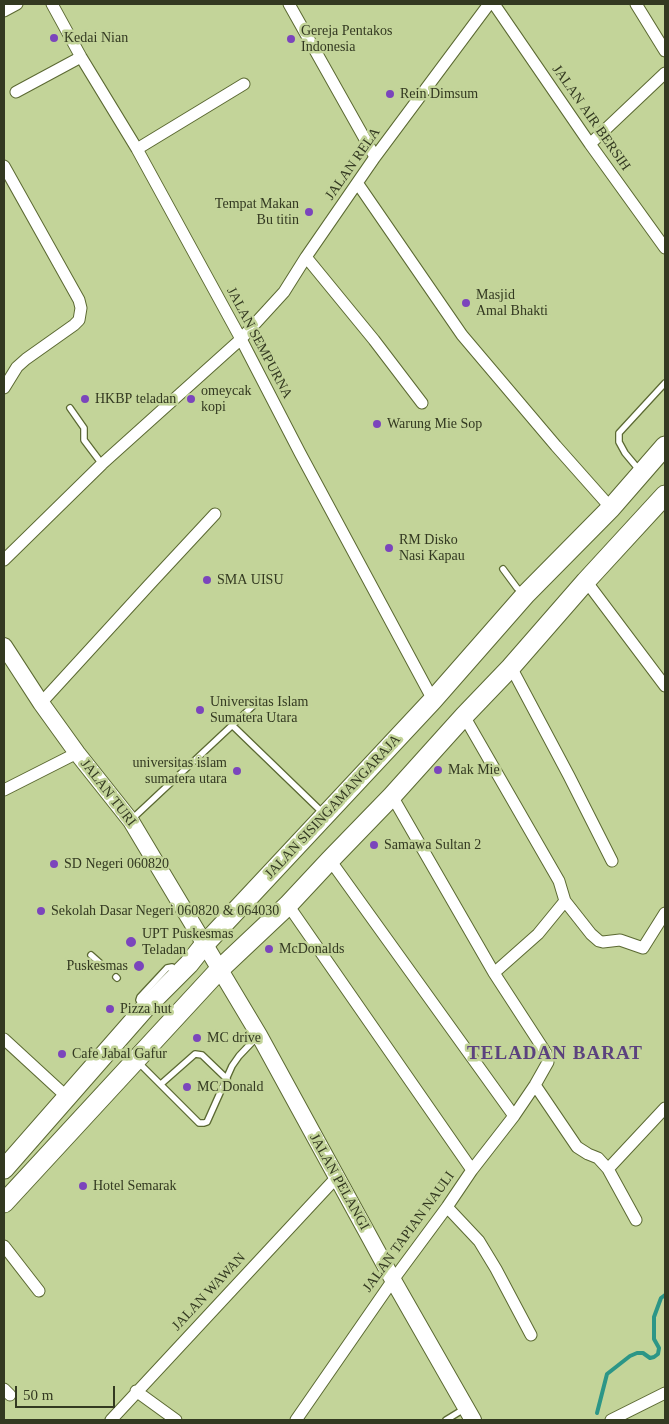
<!DOCTYPE html>
<style>
body{margin:0}
#map{position:relative;width:669px;height:1424px;overflow:hidden;background:#c3d499;font-family:Georgia,serif}
canvas{display:block}
.frame{position:absolute;inset:0;border:5px solid #333921;pointer-events:none}
.scale{position:absolute;left:15px;top:1386px;width:100px;height:22px;box-sizing:border-box;border:2px solid #333921;border-top:0;padding-left:6px;font-size:15px;line-height:18px;white-space:nowrap;color:#333921;-webkit-text-stroke:4px #c3d499;paint-order:stroke}
</style>
<div id="map">
<canvas width="669" height="1424"></canvas>
<div class="frame"></div>
<div class="scale">50 m</div>
</div>
<script>
const context = document.querySelector('canvas').getContext('2d');
context.lineJoin = 'round';
const toPath = rows => new Path2D(rows.map(r => 'M' + r).join(''));
function strokePath(path, color, width, dash) { context.strokeStyle = color; context.lineWidth = width; context.lineCap = dash ? 'butt' : 'round'; context.setLineDash(dash || []); context.stroke(path); }
function drawText(font, color, halo, rows, align = 'center') {
  context.font = font + ' Georgia,serif'; context.lineWidth = 5; context.setLineDash([]); context.textBaseline = 'middle'; context.strokeStyle = halo; context.fillStyle = color; for (const [text, x, y, turn = 0] of rows) {
    context.save(); context.translate(x, y); context.rotate((+turn || 0) * Math.PI / 180); context.textAlign = isNaN(turn) ? turn : align; if (halo) context.strokeText(text, 0, 0); context.fillText(text, 0, 0); context.restore();
  }
}
strokePath(toPath([
 [597,1413,607,1374,630,1356,637,1353,643,1353,650,1358,654,1357,658,1354,659,1348,654,1339,654,1317,661,1298,665,1295]
]), '#2c9687', 4);
const lane = toPath([
 [70,408,84,428,84,440,102,464],
 [640,471,625,453,619,442,619,433,665,383],
 [503,569,517,588,524,593],
 [233,726,323,813],
 [132,819,256,703],
 [91,955,100,963],
 [116,977,117,978],
 [144,1006,139,1000,140,997,167,968,172,967,173,974],
 [137,1061,199,1123,204,1123,207,1122,232,1066,239,1056,257,1037],
 [161,1084,195,1054,202,1055,227,1079],
 [446,1420,464,1409]
]);
const street = toPath([
 [52,4,81,57,137,149,241,339,300,453,433,700],
 [289,4,375,157],
 [494,4,590,144,665,248],
 [636,4,665,51],
 [4,11,17,4],
 [16,92,81,57],
 [590,144,665,73],
 [137,149,244,84],
 [4,166,79,300,81,308,79,320,74,325,26,359,17,367,4,388],
 [358,184,462,335,556,446,611,508],
 [306,257,374,340,422,403],
 [4,560,102,464,241,339,284,292,306,257,375,157,489,4],
 [586,581,665,686],
 [511,667,569,776,612,861],
 [41,703,149,585,215,514],
 [464,716,559,881,565,901,538,934,494,973],
 [4,790,77,753],
 [330,860,514,1116],
 [565,901,591,934,599,941,603,942,620,940,643,948,665,913],
 [288,905,472,1170],
 [4,1039,67,1097],
 [535,1085,577,1147,588,1154,598,1158,608,1169,665,1108],
 [608,1169,636,1220],
 [447,1207,479,1241,496,1269,531,1335],
 [4,1246,39,1291],
 [4,1389,10,1395],
 [136,1391,176,1420],
 [111,1420,336,1178],
 [296,1420,393,1280,447,1207,472,1170,514,1116,535,1085,548,1062,546,1053,494,973,392,796],
 [611,1420,665,1393]
]);
const secondary = toPath([
 [4,646,41,703,77,753,131,821,259,1035,393,1280,473,1420]
]);
const primary = toPath([
 [4,1169,146,1007,189,964,204,945,433,700,526,594,611,508,665,446],
 [4,1203,219,970,288,905,330,860,392,796,464,716,511,667,586,581,665,495]
]);
strokePath(lane, '#5b6932', 8);
strokePath(street, '#5b6932', 13);
strokePath(secondary, '#5b6932', 18);
strokePath(primary, '#5b6932', 21);
strokePath(lane, '#fff', 5.5);
strokePath(street, '#fff', 11);
strokePath(secondary, '#fff', 16);
strokePath(primary, '#fff', 19);
for (const [x, y, r, color] of [
 [54,38,5,"#7b45bc"],
 [291,39,5,"#7b45bc"],
 [390,94,5,"#7b45bc"],
 [309,212,5,"#7b45bc"],
 [466,303,5,"#7b45bc"],
 [85,399,5,"#7b45bc"],
 [191,399,5,"#7b45bc"],
 [377,424,5,"#7b45bc"],
 [389,548,5,"#7b45bc"],
 [207,580,5,"#7b45bc"],
 [200,710,5,"#7b45bc"],
 [438,770,5,"#7b45bc"],
 [237,771,5,"#7b45bc"],
 [374,845,5,"#7b45bc"],
 [54,864,5,"#7b45bc"],
 [41,911,5,"#7b45bc"],
 [131,942,6,"#7b45bc"],
 [269,949,5,"#7b45bc"],
 [139,966,6,"#7b45bc"],
 [110,1009,5,"#7b45bc"],
 [197,1038,5,"#7b45bc"],
 [62,1054,5,"#7b45bc"],
 [187,1087,5,"#7b45bc"],
 [83,1186,5,"#7b45bc"]
]) { const dot = new Path2D(); dot.arc(x, y, r, 0, 2 * Math.PI); context.fillStyle = color; context.fill(dot); strokePath(dot, '#c3d499', 2); }
drawText('14px', '#333921', '#c3d499', [
 ["Gereja Pentakos",301,31],
 ["Indonesia",301,47],
 ["Kedai Nian",64,38],
 ["Rein Dimsum",400,94],
 ["Tempat Makan",299,204,"right"],
 ["Bu titin",299,220,"right"],
 ["Masjid",476,295],
 ["Amal Bhakti",476,311],
 ["omeycak",201,391],
 ["kopi",201,407],
 ["HKBP teladan",95,399],
 ["Warung Mie Sop",387,424],
 ["RM Disko",399,540],
 ["Nasi Kapau",399,556],
 ["SMA UISU",217,580],
 ["Universitas Islam",210,702],
 ["Sumatera Utara",210,718],
 ["universitas islam",227,763,"right"],
 ["sumatera utara",227,779,"right"],
 ["Mak Mie",448,770],
 ["Samawa Sultan 2",384,845],
 ["SD Negeri 060820",64,864],
 ["Sekolah Dasar Negeri 060820 & 064030",51,911],
 ["UPT Puskesmas",142,934],
 ["Teladan",142,950],
 ["McDonalds",279,949],
 ["Puskesmas",128,966,"right"],
 ["Pizza hut",120,1009],
 ["MC drive",207,1038],
 ["Cafe Jabal Gafur",72,1054],
 ["MC Donald",197,1087],
 ["Hotel Semarak",93,1186]
], 'left');
drawText('14px', '#333921', '#c3d499', [
 ["JALAN AIR BERSIH",591,118,55],
 ["JALAN RELA",353,164,-55],
 ["JALAN SEMPURNA",259,343,62],
 ["JALAN TURI",108,793,52],
 ["JALAN SISINGAMANGARAJA",333,807,-47],
 ["JALAN PELANGI",339,1182,61],
 ["JALAN TAPIAN NAULI",409,1232,-54],
 ["JALAN WAWAN",209,1292,-47]
]);
context.letterSpacing = '1px';
drawText('bold 19px', '#5b427e', '#c3d499', [
 ["TELADAN BARAT",555,1054]
]);
context.letterSpacing = '0px';
</script>
